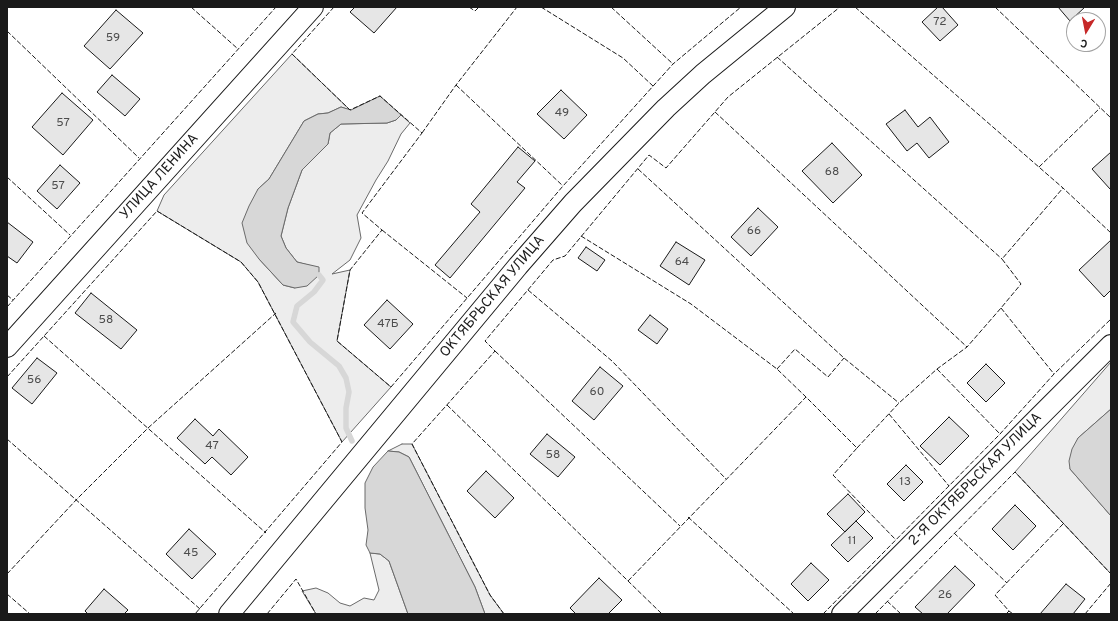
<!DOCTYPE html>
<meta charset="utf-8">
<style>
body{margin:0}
#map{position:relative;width:1118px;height:621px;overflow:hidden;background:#fff;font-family:Overpass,sans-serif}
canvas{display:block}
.frame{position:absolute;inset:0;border:8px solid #1a1a1a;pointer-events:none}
.north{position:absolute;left:1066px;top:12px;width:40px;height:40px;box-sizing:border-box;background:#fff;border:1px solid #a3a3a3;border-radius:50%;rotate:190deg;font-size:11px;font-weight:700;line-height:16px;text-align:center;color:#1a1a1a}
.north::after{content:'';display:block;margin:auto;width:14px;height:18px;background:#c62828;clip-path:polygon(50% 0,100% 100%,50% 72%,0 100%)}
</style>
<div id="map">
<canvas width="1118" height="621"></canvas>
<div class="frame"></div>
<div class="north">С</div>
</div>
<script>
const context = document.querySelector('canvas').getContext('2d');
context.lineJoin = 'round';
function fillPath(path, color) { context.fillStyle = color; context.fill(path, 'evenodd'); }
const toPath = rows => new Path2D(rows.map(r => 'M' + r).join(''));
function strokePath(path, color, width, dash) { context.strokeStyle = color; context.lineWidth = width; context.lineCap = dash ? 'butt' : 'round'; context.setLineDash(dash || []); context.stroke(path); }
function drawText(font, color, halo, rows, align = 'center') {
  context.font = font + ' Overpass,sans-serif'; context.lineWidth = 3; context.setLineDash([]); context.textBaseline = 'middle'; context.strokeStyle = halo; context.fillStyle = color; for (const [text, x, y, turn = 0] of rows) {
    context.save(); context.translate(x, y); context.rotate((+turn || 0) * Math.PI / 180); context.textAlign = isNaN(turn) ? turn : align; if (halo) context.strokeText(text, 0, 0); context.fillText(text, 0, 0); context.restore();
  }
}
const built = toPath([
 [292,54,350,110,341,107,328,113,318,114,304,121,269,179,258,189,259,259,283,285,295,288,319,268,297,262,286,248,281,236,288,208,302,170,328,144,330,133,341,124,387,123,396,120,401,115,410,123,401,134,388,161,376,180,357,215,361,238,350,260,332,274,350,270,337,341,391,387,342,442,258,282,241,262,157,211,164,195,292,54],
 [1111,362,1111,409,1078,438,1070,469,1111,516,1111,574,1015,472,1111,362],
 [402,444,412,444,490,595,504,614,485,614,475,587,409,457,399,452,388,451,402,444],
 [370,553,380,554,389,561,408,614,316,614,302,591,316,588,328,593,340,603,350,606,364,598,374,600,379,590,370,553]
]);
fillPath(built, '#ededed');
strokePath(built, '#6a6a6a', 1);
const water = toPath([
 [380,96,401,115,396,120,387,123,341,124,330,133,328,144,302,170,288,208,281,236,286,248,297,262,319,267,319,275,307,286,295,288,283,285,259,259,247,243,242,223,249,206,258,189,269,179,304,121,318,114,328,113,341,107,351,110,380,96],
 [1111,409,1111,516,1070,469,1069,461,1072,449,1078,438,1111,409],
 [388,451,399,452,409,457,475,587,485,614,408,614,389,561,380,554,370,553,366,545,368,530,365,508,365,483,373,467,388,451]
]);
fillPath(water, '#d7d7d7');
strokePath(water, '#6a6a6a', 1);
strokePath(toPath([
 [319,275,323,280,314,292,297,306,293,322,310,342,339,366,346,378,349,392,346,408,346,428,352,441]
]), '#d7d7d7', 5.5);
const building = toPath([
 [355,7,397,7,374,33,350,12,355,7],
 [938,7,942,7,958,25,940,41,922,22,938,7],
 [1058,7,1085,7,1070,21,1058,7],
 [116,10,143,33,110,69,84,46,116,10],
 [112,75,140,99,125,116,97,92,112,75],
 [561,90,587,115,564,139,537,114,561,90],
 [62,93,93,120,63,155,32,127,62,93],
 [905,110,918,127,930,117,949,142,929,158,917,143,907,151,886,124,905,110],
 [832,143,862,175,833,203,802,171,832,143],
 [518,147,535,161,517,182,525,188,450,278,435,265,480,212,471,204,518,147],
 [1111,152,1111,188,1110,189,1092,169,1111,152],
 [60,165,80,183,57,209,37,191,60,165],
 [758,208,778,227,751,256,731,237,758,208],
 [7,222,33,242,17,263,7,256,7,222],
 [1111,240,1111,290,1104,297,1079,270,1111,240],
 [676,242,705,260,689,285,660,266,676,242],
 [586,247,605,260,597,271,578,258,586,247],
 [91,293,137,330,121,349,75,313,91,293],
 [387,300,413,324,390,349,364,325,387,300],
 [650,315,668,329,657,344,638,330,650,315],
 [37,358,57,373,32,404,12,388,37,358],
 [986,364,1005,383,986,402,967,383,986,364],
 [600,367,623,386,594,420,572,401,600,367],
 [949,417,969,436,940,465,920,446,949,417],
 [195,419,213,436,219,429,248,457,231,475,212,457,205,464,177,438,195,419],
 [547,434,575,457,558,477,530,454,547,434],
 [906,465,923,482,904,501,887,484,906,465],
 [486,471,514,498,495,518,467,491,486,471],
 [848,494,865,512,845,532,827,514,848,494],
 [1015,505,1036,526,1013,550,992,529,1015,505],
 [856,521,873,538,848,562,831,545,856,521],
 [189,529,216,554,192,579,166,554,189,529],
 [811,563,829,580,808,601,791,584,811,563],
 [955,566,975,585,947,614,923,614,915,607,955,566],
 [599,578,622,600,608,614,576,614,570,608,599,578],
 [1066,584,1085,599,1073,614,1040,614,1066,584],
 [104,589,128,610,124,614,88,614,85,611,104,589]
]);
fillPath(building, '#e6e6e6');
strokePath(building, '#1a1a1a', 1);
const minor = toPath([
 [7,347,313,7],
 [229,614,518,266,573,203,666,108,703,74,785,7],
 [842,614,1111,345]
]);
strokePath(minor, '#1a1a1a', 22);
strokePath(minor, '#fff', 20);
strokePath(toPath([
 [191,7,238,49],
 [334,7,292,54,350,110,380,96,422,133,362,213,382,230,350,270,337,341,391,387,563,186,673,64,741,7],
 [469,7,475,11,479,7],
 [541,7,623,58,653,86],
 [611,7,673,64],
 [855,7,1063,188,1111,233],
 [995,7,1111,118],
 [7,31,139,158],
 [777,57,1002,259],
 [456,85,563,186],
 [715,112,967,347],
 [422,133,456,85,517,7],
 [1039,167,1100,108],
 [638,169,844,358,899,403],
 [7,177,70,235],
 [382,230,467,298],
 [581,236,691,304,777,369,806,397,857,448,833,475,896,540],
 [528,290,612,361,726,479],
 [7,295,13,300],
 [7,307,276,7],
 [1001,308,1054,374],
 [44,336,266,533],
 [495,351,680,526],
 [777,369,795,349,828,377,844,358],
 [937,369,1000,434],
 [7,377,157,211,241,262,258,282,342,442,195,614],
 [447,405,662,614],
 [889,414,949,486],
 [7,439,200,609],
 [857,448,899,403,937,369,967,347,1001,308,1021,284,1002,259,1063,188],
 [688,517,794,614],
 [954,533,1007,583],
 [7,574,77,499,148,428,276,313],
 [628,581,806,397],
 [7,594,30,614],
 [887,601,901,614],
 [1009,611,1013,614],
 [267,614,296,579,316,614],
 [504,614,490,595,412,444,495,351,485,341,553,260,565,256,649,155,666,168,728,97,840,7],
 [823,614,1000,434,1054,374,1111,319],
 [875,614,1015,472,1111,574],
 [1006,614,1009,611,995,595,1063,524],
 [1085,614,1111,583]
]), '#1a1a1a', 1, [5, 2]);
drawText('12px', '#4d4d4d', null, [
 ["72",940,23],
 ["59",113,39],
 ["49",562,114],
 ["57",63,124],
 ["68",832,173],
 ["57",58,187],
 ["66",754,232],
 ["64",682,263],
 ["58",106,321],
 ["47Б",388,325],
 ["56",34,381],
 ["60",597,393],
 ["47",212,447],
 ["58",553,456],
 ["13",905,483],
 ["11",852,542],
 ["45",191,554],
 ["26",945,596]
]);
drawText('14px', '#1a1a1a', '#fff', [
 ["УЛИЦА ЛЕНИНА",160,177,-48],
 ["ОКТЯБРЬСКАЯ УЛИЦА",493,297,-50],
 ["2-Я ОКТЯБРЬСКАЯ УЛИЦА",976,480,-45]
]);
</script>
